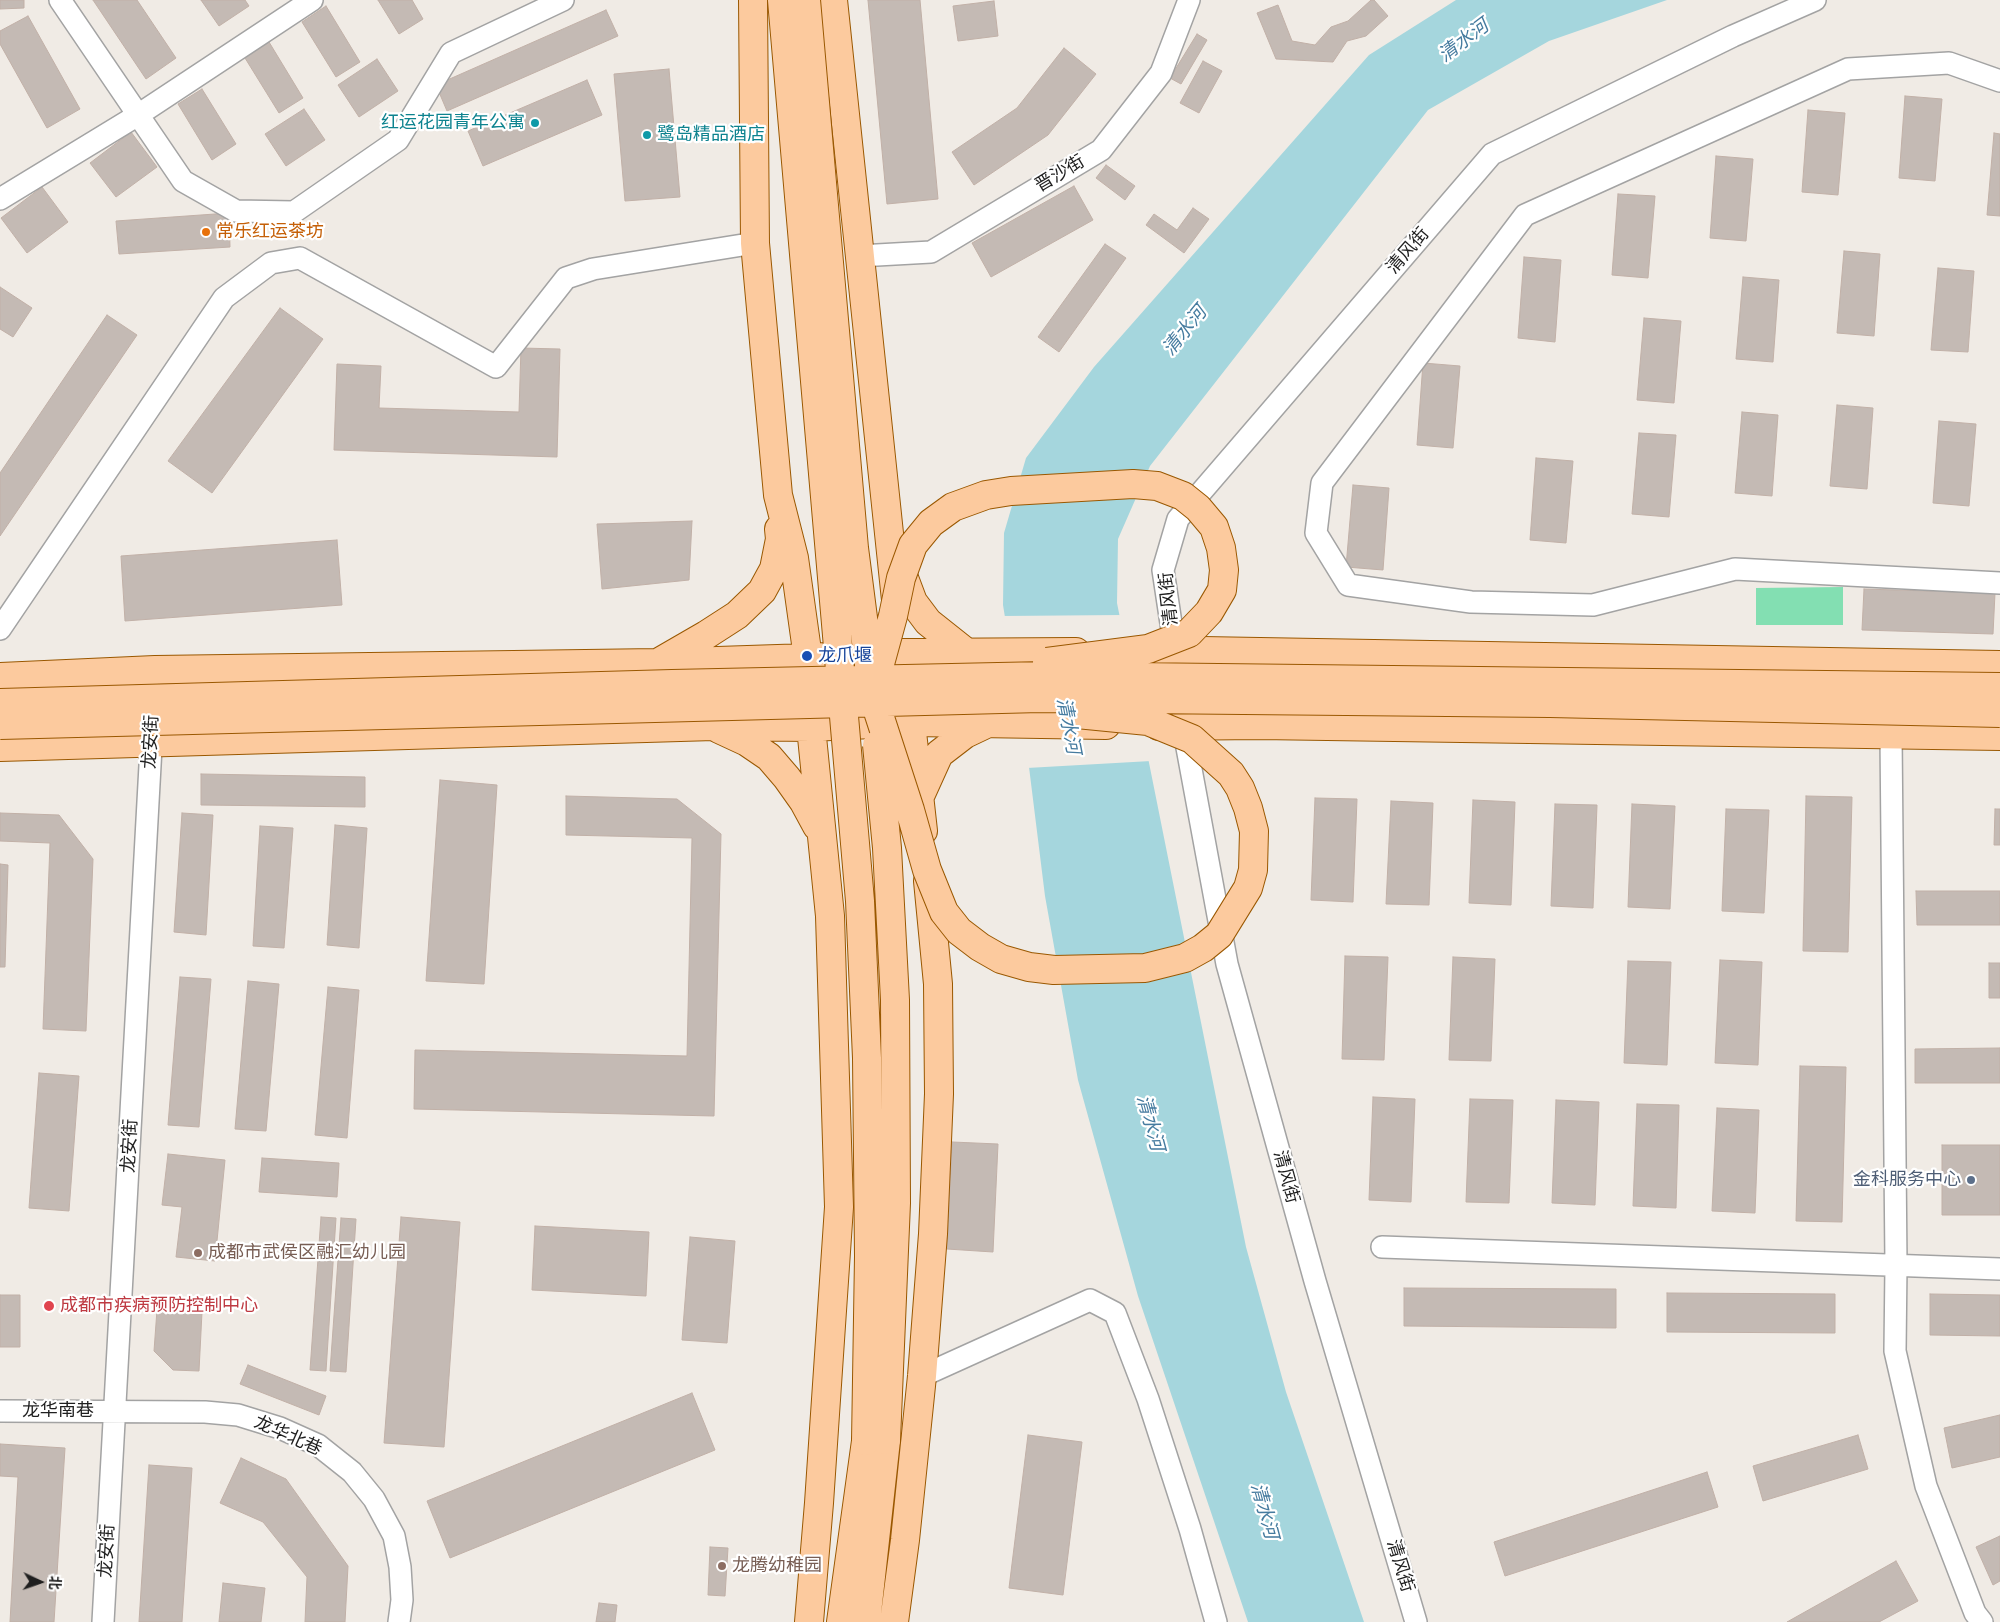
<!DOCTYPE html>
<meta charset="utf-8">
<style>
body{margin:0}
#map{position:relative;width:2000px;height:1622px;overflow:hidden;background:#f0ebe5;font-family:"PT Sans","Noto Sans SC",sans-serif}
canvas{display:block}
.north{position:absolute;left:15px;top:1557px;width:50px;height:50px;-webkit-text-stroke:4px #fff;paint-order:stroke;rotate:93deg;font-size:14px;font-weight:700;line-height:20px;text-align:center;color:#1f1f1f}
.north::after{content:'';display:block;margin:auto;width:18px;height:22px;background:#1f1f1f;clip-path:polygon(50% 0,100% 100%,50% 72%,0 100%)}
</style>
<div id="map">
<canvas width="2000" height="1622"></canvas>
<div class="north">北</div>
</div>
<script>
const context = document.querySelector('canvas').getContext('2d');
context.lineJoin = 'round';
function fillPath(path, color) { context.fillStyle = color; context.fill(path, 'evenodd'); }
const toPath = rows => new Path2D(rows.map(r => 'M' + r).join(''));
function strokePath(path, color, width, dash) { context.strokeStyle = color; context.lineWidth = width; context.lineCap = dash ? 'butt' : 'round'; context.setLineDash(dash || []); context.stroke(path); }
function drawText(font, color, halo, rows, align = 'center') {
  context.font = font + ' "PT Sans","Noto Sans SC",sans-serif'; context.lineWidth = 4.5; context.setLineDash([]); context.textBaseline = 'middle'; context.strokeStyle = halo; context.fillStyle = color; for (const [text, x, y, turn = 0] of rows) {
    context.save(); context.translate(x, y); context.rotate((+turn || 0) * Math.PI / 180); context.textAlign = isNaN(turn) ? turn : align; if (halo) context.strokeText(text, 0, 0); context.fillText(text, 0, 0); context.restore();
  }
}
fillPath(toPath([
 [1843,587,1843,625,1756,625,1756,588]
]), '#83dfb2');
fillPath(toPath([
 [1456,0,1667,0,1549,41,1428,110,1150,466,1118,539,1117,603,1246,1247,1286,1392,1364,1622,1248,1622,1138,1296,1078,1080,1045,896,1028,759,1003,605,1004,533,1026,458,1094,367,1369,55]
]), '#a5d6dd');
fillPath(toPath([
 [1122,615,1151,761,1027,768,1002,616]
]), '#f0ebe5');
const building = toPath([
 [0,0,24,0,24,8,0,9,0,0],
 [93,0,137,0,176,58,146,79,93,0],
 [201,0,245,0,249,6,219,26,201,0],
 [378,0,412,0,423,19,399,34,378,0],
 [868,0,920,0,938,199,887,204,868,0],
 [1371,0,1374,0,1388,16,1366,36,1347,41,1333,62,1276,59,1257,13,1278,5,1292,41,1315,45,1331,27,1348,21,1371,0],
 [994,1,998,36,958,41,953,6,994,1],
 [326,6,360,62,336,77,302,22,326,6],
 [606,10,618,36,447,111,436,85,606,10],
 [28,16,80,109,47,128,0,44,0,31,28,16],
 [1197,34,1207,40,1181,84,1170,78,1197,34],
 [269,42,303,98,279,113,245,58,269,42],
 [1064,48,1096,74,1048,135,974,185,952,152,1017,108,1064,48],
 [377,59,398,91,359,117,338,85,377,59],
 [1203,61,1222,71,1199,113,1180,103,1203,61],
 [669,69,680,197,625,201,614,74,669,69],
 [587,80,602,115,483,166,468,131,587,80],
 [202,89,236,144,212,160,178,104,202,89],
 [1905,96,1942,99,1935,181,1899,178,1905,96],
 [304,109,325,140,286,166,265,134,304,109],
 [1808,110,1845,113,1838,195,1802,192,1808,110],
 [131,132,157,167,116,197,90,163,131,132],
 [1994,133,2000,134,2000,216,1987,215,1994,133],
 [1716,156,1753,159,1746,241,1710,238,1716,156],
 [1106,165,1135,186,1125,200,1096,178,1106,165],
 [1074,186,1093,220,991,277,972,243,1074,186],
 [42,187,68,222,27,253,1,218,42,187],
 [1618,194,1655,196,1648,278,1612,275,1618,194],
 [1193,208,1209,219,1184,253,1146,225,1154,214,1177,230,1193,208],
 [229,213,230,247,119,254,116,221,229,213],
 [1105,244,1126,258,1059,352,1038,337,1105,244],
 [1844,251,1880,254,1874,336,1837,333,1844,251],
 [1524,257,1561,260,1555,342,1518,338,1524,257],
 [1938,268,1974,271,1968,352,1931,350,1938,268],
 [1743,277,1779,280,1773,362,1736,359,1743,277],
 [0,287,32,308,13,337,0,329,0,287],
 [280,308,323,339,212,493,168,461,280,308],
 [107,315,137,335,0,536,0,473,107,315],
 [1644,318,1681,321,1674,403,1637,400,1644,318],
 [521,348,560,349,557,457,334,450,337,364,381,366,379,408,519,412,521,348],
 [1423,363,1460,366,1453,448,1417,445,1423,363],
 [1837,405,1873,408,1867,489,1830,486,1837,405],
 [1742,412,1778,415,1772,496,1735,493,1742,412],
 [1939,421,1976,424,1969,506,1933,503,1939,421],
 [1639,433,1676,435,1669,517,1632,514,1639,433],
 [1536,458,1573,461,1566,543,1530,540,1536,458],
 [1353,485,1389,488,1383,570,1346,567,1353,485],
 [692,521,689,580,602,589,597,524,692,521],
 [337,540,342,605,125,621,121,556,337,540],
 [1864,589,1995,593,1993,634,1862,630,1864,589],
 [201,774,365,777,365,807,201,805,201,774],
 [440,780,497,785,484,984,426,981,440,780],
 [566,796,677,799,721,834,714,1116,414,1109,415,1050,687,1056,692,838,566,835,566,796],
 [1806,796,1852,797,1848,952,1803,951,1806,796],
 [1315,798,1357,799,1353,902,1311,900,1315,798],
 [1473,800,1515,802,1511,905,1469,903,1473,800],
 [1391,801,1433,803,1429,905,1386,904,1391,801],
 [1555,804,1597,805,1593,908,1551,906,1555,804],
 [1632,804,1675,806,1670,909,1628,907,1632,804],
 [1726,809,1769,810,1764,913,1722,911,1726,809],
 [1995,809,2000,809,2000,845,1994,845,1995,809],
 [0,813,59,815,93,859,86,1031,43,1029,50,843,0,841,0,813],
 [182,813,213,815,206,935,174,932,182,813],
 [335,825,367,828,359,948,327,945,335,825],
 [260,826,293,828,284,948,253,946,260,826],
 [0,864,8,865,5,967,0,967,0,864],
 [1916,891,2000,891,2000,925,1917,925,1916,891],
 [1345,956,1388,957,1384,1060,1342,1059,1345,956],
 [1453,957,1495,959,1491,1061,1449,1060,1453,957],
 [1720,960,1762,962,1758,1065,1715,1063,1720,960],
 [1628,961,1671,962,1667,1065,1624,1063,1628,961],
 [1989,963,2000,963,2000,998,1989,998,1989,963],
 [180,977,211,979,199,1127,168,1125,180,977],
 [248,981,279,984,266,1131,235,1129,248,981],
 [328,987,359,990,347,1138,315,1135,328,987],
 [2000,1048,2000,1083,1915,1083,1915,1049,2000,1048],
 [1800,1066,1846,1067,1842,1222,1796,1221,1800,1066],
 [39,1073,79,1076,69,1211,29,1208,39,1073],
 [1373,1097,1415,1099,1411,1202,1369,1200,1373,1097],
 [1470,1099,1513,1100,1509,1203,1466,1202,1470,1099],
 [1556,1100,1599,1102,1595,1205,1552,1203,1556,1100],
 [1637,1104,1679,1105,1676,1208,1633,1206,1637,1104],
 [1717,1108,1759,1110,1755,1213,1712,1211,1717,1108],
 [952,1142,998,1144,993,1252,947,1249,952,1142],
 [1942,1145,2000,1145,2000,1215,1942,1215,1942,1145],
 [168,1154,225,1160,215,1261,176,1257,182,1207,162,1205,168,1154],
 [262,1158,339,1163,337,1197,259,1192,262,1158],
 [321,1217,336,1218,326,1371,310,1370,321,1217],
 [401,1217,460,1222,444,1447,384,1443,401,1217],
 [341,1218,356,1219,346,1372,330,1371,341,1218],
 [535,1226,649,1232,646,1296,532,1290,535,1226],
 [690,1237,735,1241,727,1343,682,1340,690,1237],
 [1404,1288,1616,1289,1616,1328,1404,1326,1404,1288],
 [1667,1293,1835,1294,1835,1333,1667,1332,1667,1293],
 [1930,1294,2000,1295,2000,1336,1930,1335,1930,1294],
 [0,1295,20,1295,20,1347,0,1347,0,1295],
 [157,1310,202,1312,199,1371,173,1370,154,1351,157,1310],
 [248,1365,326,1396,319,1415,240,1384,248,1365],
 [692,1393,715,1450,450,1558,427,1501,692,1393],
 [2000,1415,2000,1457,1952,1468,1944,1428,2000,1415],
 [1028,1435,1082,1442,1063,1595,1009,1588,1028,1435],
 [1858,1435,1868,1469,1763,1501,1753,1466,1858,1435],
 [0,1444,65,1448,54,1622,10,1622,18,1477,0,1476,0,1444],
 [241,1458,286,1479,348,1566,345,1622,305,1622,307,1577,263,1522,220,1503,241,1458],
 [149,1465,192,1468,182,1622,139,1622,149,1465],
 [1707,1472,1718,1507,1505,1576,1494,1542,1707,1472],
 [2000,1536,2000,1581,1993,1585,1976,1547,2000,1536],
 [710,1547,728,1548,725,1596,708,1595,710,1547],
 [1896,1561,1918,1601,1879,1622,1787,1622,1896,1561],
 [223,1583,265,1588,261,1622,219,1622,223,1583],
 [599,1603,617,1605,615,1622,596,1622,599,1603]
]);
fillPath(building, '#c4bab4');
strokePath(building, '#c1b0a7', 1);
const minor = toPath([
 [60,0,183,181,236,211,294,212,398,140,451,53,563,0],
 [2000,81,1949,63,1848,69,1525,215,1322,483,1316,533,1348,585,1471,602,1593,605,1735,569,2000,583],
 [0,199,138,115,312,0],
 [859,256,931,252,1101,150,1161,73,1189,0],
 [0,629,224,298,271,263,300,258,496,367,566,278,593,269,755,243],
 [1175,650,1163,570,1178,519,1492,154,1733,36,1815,0],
 [1183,726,1227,964,1315,1281,1416,1622],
 [1891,735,1896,1265,1895,1351,1926,1486,1975,1613,1982,1622],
 [1382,1247,2000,1269],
 [922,1376,1090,1300,1115,1313,1148,1399,1190,1529,1216,1622],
 [0,1411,205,1412,238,1415,280,1428,318,1445,352,1472,374,1499,394,1536,400,1567,402,1600,399,1622],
 [103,1622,152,729]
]);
const major = toPath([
 [753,0,755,243,778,495,794,558,808,658,811,727,830,916,839,1207,819,1503,809,1622],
 [833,0,896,600],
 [901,570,913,602,928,622,967,653],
 [1146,650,2000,665],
 [661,661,706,635,737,615,762,591,774,569,780,539,779,529],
 [0,677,155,670,657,663,808,658,901,653,1076,652],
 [909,705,923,831],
 [1159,726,1260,725,2000,736],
 [719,729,747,742,769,757,787,778,804,802,817,826],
 [0,747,714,726,811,727,912,722,1106,725],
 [920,796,939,754,965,734,986,724],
 [841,1622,866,1441],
 [866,1622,886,1440],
 [894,1622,905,1540,922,1376,933,1234,939,1094,938,984,928,881]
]);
strokePath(minor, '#a3a3a3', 24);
strokePath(major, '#9a5800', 30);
strokePath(minor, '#fff', 21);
strokePath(major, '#fcca9e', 28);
const majorBridge = toPath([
 [782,0,860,901,867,1058,869,1256,866,1441],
 [806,0,854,548,871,680],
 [1047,662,1148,649,1189,633,1209,612,1222,590,1224,570,1221,548,1214,527,1198,508,1183,496,1157,486,1133,484,1011,491,986,495,953,507,931,523,913,545,901,578,893,616,872,693,910,810,927,870,944,912,959,931,980,947,1001,959,1029,967,1054,970,1145,968,1185,958,1203,948,1219,935,1248,888,1253,870,1254,831,1248,808,1240,788,1231,774,1192,739,1148,721,1077,714],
 [0,703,672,684,1045,676,2000,687],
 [0,725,1040,698,1550,703,2000,713],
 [877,745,887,848,895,1000,896,1203,886,1440]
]);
strokePath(majorBridge, '#9a5800', 30, []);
strokePath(majorBridge, '#fcca9e', 28);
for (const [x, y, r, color] of [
 [535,123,5,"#0f9aa8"],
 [647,135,5,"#0f9aa8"],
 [206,232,5,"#e8710a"],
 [807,656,6,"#1a4fb4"],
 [1971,1180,5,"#5c6f8a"],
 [198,1253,5,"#8d6e63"],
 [49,1306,6,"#e0444e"],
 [722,1566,5,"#8d6e63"]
]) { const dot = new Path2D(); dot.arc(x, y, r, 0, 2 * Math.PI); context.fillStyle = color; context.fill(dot); strokePath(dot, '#fff', 2); }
drawText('18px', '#0d838f', '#fff', [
 ["红运花园青年公寓",525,123],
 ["鹭岛精品酒店",657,135,"left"]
], 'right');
drawText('18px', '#1f1f1f', '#fff', [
 ["晋沙街",1060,174,-31],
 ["清风街",1408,251,-49],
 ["清风街",1169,599,-96],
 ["龙安街",151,742,-87],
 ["龙安街",130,1146,-87],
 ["清风街",1286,1177,75],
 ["龙华南巷",58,1411],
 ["龙华北巷",288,1436,24],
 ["龙安街",107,1551,-87],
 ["清风街",1400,1566,73]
]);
drawText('18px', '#c56008', '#fff', [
 ["常乐红运茶坊",216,232]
], 'left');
drawText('18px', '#164399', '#fff', [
 ["龙爪堰",818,656]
], 'left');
drawText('18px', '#4e5e75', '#fff', [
 ["金科服务中心",1961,1180]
], 'right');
drawText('18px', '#785e54', '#fff', [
 ["成都市武侯区融汇幼儿园",208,1253],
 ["龙腾幼稚园",732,1566]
], 'left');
drawText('18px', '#be3a42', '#fff', [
 ["成都市疾病预防控制中心",60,1306]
], 'left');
drawText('italic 19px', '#457b9f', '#fff', [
 ["清水河",1464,41,-37],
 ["清水河",1185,331,-51],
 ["清水河",1068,726,79],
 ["清水河",1150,1123,75],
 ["清水河",1264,1511,75]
]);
</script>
